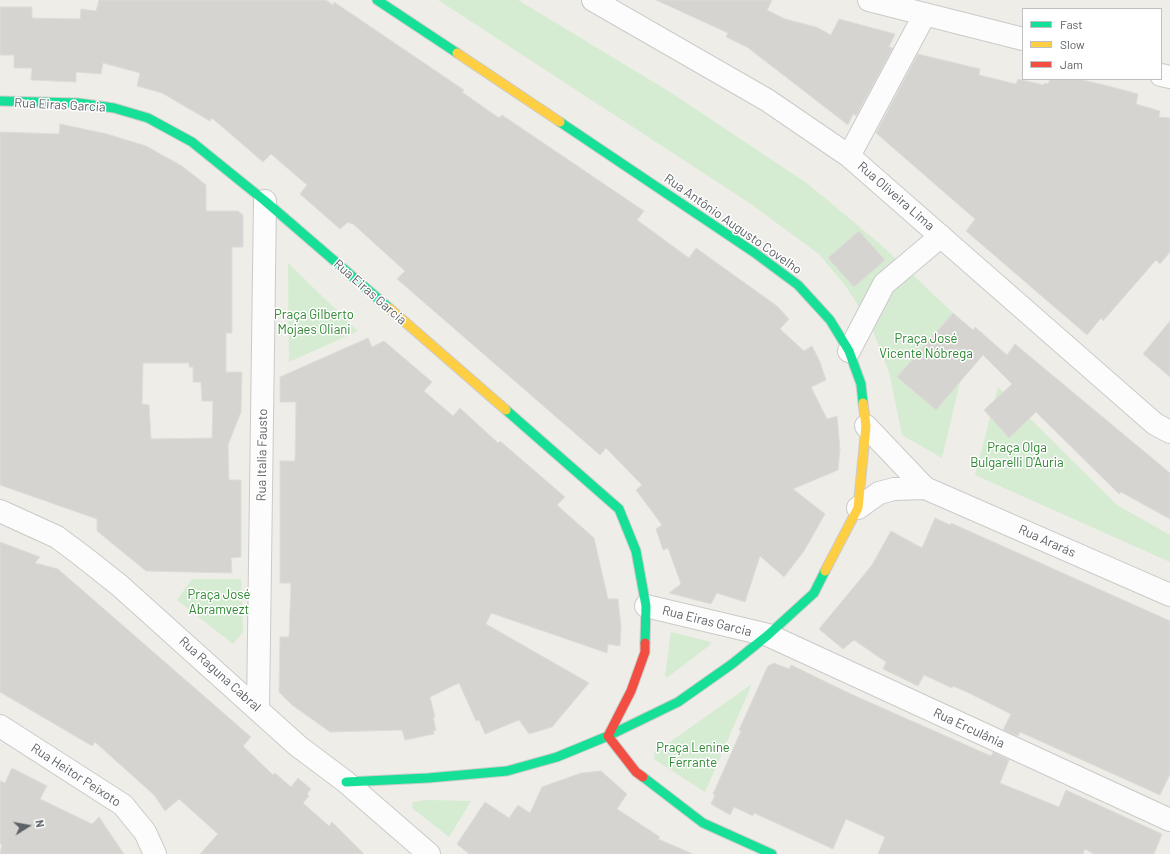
<!DOCTYPE html>
<meta charset="utf-8">
<style>
body{margin:0}
#map{position:relative;width:1170px;height:854px;overflow:hidden;background:#eeede8;font-family:Barlow,sans-serif}
canvas{display:block}
.legend{position:absolute;left:1022px;top:8px;width:140px;height:72px;box-sizing:border-box;background:#fff;border:1px solid #bec0c2;margin:0;padding:5px 7px;list-style:none;font-size:12px;color:#5d6267}
.legend li{display:flex;align-items:center;gap:8px;height:20px}
.legend b{width:20px;border:1px solid #bec0c2}
.north{position:absolute;left:8px;top:806px;width:40px;height:40px;-webkit-text-stroke:3px #fff;paint-order:stroke;rotate:79deg;font-size:11px;font-weight:700;line-height:16px;text-align:center;color:#5d6267}
.north::after{content:'';display:block;margin:auto;width:14px;height:18px;background:#5d6267;clip-path:polygon(50% 0,100% 100%,50% 72%,0 100%)}
</style>
<div id="map">
<canvas width="1170" height="854"></canvas>
<ul class="legend">
<li><b style="height:5px;background:#16e098"></b>Fast</li>
<li><b style="height:5px;background:#ffcf43"></b>Slow</li>
<li><b style="height:5px;background:#f24e42"></b>Jam</li>
</ul>
<div class="north">N</div>
</div>
<script>
const context = document.querySelector('canvas').getContext('2d');
context.lineJoin = 'round';
function fillPath(path, color) { context.fillStyle = color; context.fill(path, 'evenodd'); }
const toPath = rows => new Path2D(rows.map(r => 'M' + r).join(''));
function strokePath(path, color, width, dash) { context.strokeStyle = color; context.lineWidth = width; context.lineCap = dash ? 'butt' : 'round'; context.setLineDash(dash || []); context.stroke(path); }
function drawText(font, color, halo, rows, align = 'center') {
  context.font = font + ' Barlow,sans-serif'; context.lineWidth = 3; context.setLineDash([]); context.textBaseline = 'middle'; context.strokeStyle = halo; context.fillStyle = color; for (const [text, x, y, turn = 0] of rows) {
    context.save(); context.translate(x, y); context.rotate((+turn || 0) * Math.PI / 180); context.textAlign = isNaN(turn) ? turn : align; if (halo) context.strokeText(text, 0, 0); context.fillText(text, 0, 0); context.restore();
  }
}
fillPath(toPath([
 [438,0,518,0,670,92,808,184,880,244,984,342,963,370,942,458,902,435,889,372,871,326,847,288,820,255,751,204],
 [288,263,358,331,289,362],
 [998,387,1117,505,1170,535,1170,562,975,475],
 [192,579,241,579,243,632,233,644,177,600],
 [671,632,711,642,710,645,668,677,665,677],
 [752,684,705,792,655,760,654,753,660,749],
 [426,800,471,801,449,837,412,808,413,802]
]), '#d5ecd2');
const building = toPath([
 [99,0,326,0,333,5,334,2,464,90,462,92,499,118,502,115,644,211,637,220,689,258,696,248,777,306,789,319,780,329,804,351,812,346,820,362,826,380,811,387,827,419,837,416,840,450,838,470,793,489,825,514,804,551,784,577,760,556,745,602,717,593,711,604,669,593,681,584,668,548,663,550,656,529,662,525,636,490,642,485,606,448,600,455,397,279,405,271,352,223,351,224,348,222,340,229,300,194,307,185,271,154,263,162,212,118,210,121,162,93,137,86,140,73,103,63,101,74,76,72,76,82,31,80,32,68,14,68,14,55,0,55,0,7,32,7,32,18,80,19,81,9,96,11,99,0],
 [656,0,772,0,767,10,785,19,816,27,831,35,839,19,895,34,889,47,893,48,856,116,853,114,848,125,747,47,726,37,728,33,656,0],
 [918,54,980,69,979,75,1016,84,1018,79,1044,85,1044,83,1048,84,1050,79,1079,79,1108,86,1138,94,1136,104,1160,111,1159,117,1170,118,1170,252,1160,264,1156,260,1103,321,1101,318,1087,335,966,231,975,219,876,133,918,54],
 [60,124,107,134,146,146,182,166,206,185,206,211,238,211,243,215,243,247,232,247,232,333,226,333,226,372,242,372,241,412,228,445,229,480,241,480,241,557,231,558,232,573,146,571,97,531,97,519,0,485,0,132,59,134,60,124],
 [143,363,189,363,189,367,193,367,193,382,201,382,202,401,213,401,212,438,151,439,149,405,142,404,143,363],
 [859,231,885,260,854,287,828,258,859,231],
 [953,313,973,330,975,327,1007,355,1015,344,1170,473,1170,519,1121,492,1119,494,1036,412,1009,438,984,410,1012,384,983,355,936,410,897,377,953,313],
 [1170,321,1170,377,1143,354,1170,321],
 [368,338,372,347,384,341,432,382,424,391,453,416,460,408,498,443,500,441,565,497,557,505,594,538,608,599,618,599,621,627,620,646,608,644,607,653,491,613,486,624,589,683,552,727,529,734,519,720,485,734,479,720,476,721,459,683,430,697,435,717,433,717,436,730,433,731,434,734,405,740,402,730,330,732,292,705,279,692,280,637,289,637,291,583,280,583,280,461,295,461,296,402,280,402,280,377,368,338],
 [935,518,950,525,951,523,1170,621,1170,774,1160,795,1020,732,1018,736,1003,730,1011,714,969,693,953,686,952,688,924,675,918,686,883,669,886,662,854,640,843,649,819,629,872,565,891,531,922,548,935,518],
 [0,542,40,557,35,563,58,569,251,737,243,746,273,775,275,773,291,787,298,778,311,789,307,794,309,796,303,803,329,826,332,822,364,854,200,854,218,834,179,799,165,811,154,795,95,742,92,746,0,692,0,542],
 [774,663,789,669,791,665,853,695,991,756,993,752,1009,760,1000,783,1059,807,1066,790,1162,834,1154,854,1094,854,1085,849,1083,854,878,854,885,837,846,819,833,849,754,813,753,816,734,807,730,815,711,804,715,795,713,794,741,731,739,730,766,670,768,666,774,663],
 [12,768,47,786,40,799,92,824,99,817,124,854,0,854,2,845,0,843,0,781,5,783,12,768],
 [601,771,627,794,617,809,660,837,658,839,693,854,469,854,457,844,485,802,509,818,518,805,530,813,542,787,581,773,601,771]
]);
fillPath(building, '#d5d4d1');
strokePath(building, '#dedcd7', 1);
const street = toPath([
 [593,0,767,100,849,156,1155,424,1170,432],
 [869,0,1023,39],
 [1161,75,1170,77],
 [849,156,925,14],
 [849,351,884,284,941,236],
 [866,426,925,488,1170,595],
 [858,508,879,493,894,489,925,488],
 [0,511,57,537,81,555,119,585,298,746,346,782,429,854],
 [646,606,768,635,1170,820],
 [258,709,265,201],
 [0,726,123,805,145,832,155,854]
]);
const fast = toPath([
 [377,0,457,53],
 [0,101,78,103,114,108,148,118,192,142,265,201,389,308],
 [560,122,755,253,798,285,830,320,849,351,861,384,863,403],
 [506,410,619,509,636,551,646,606,645,643],
 [643,777,703,823,772,854],
 [346,782,428,778,507,771,557,757,608,736,678,702,732,664,768,635,814,593,825,571]
]);
const slow = toPath([
 [457,53,560,122],
 [389,308,506,410],
 [825,571,858,508,866,426,863,403]
]);
const jam = toPath([
 [643,777,636,772,608,736,631,691,645,652,645,643]
]);
strokePath(street, '#cacac9', 24);
strokePath(fast, '#cbcccc', 11);
strokePath(slow, '#cbcccc', 11);
strokePath(jam, '#cbcccc', 11);
strokePath(street, '#fcfcfc', 22);
strokePath(fast, '#16e098', 9);
strokePath(slow, '#ffcf43', 9);
strokePath(jam, '#f24e42', 9);
drawText('13px', '#5d6267', '#fff', [
 ["Rua Eiras Garcia",60,105,3],
 ["Rua Oliveira Lima",896,196,41],
 ["Rua Antônio Augusto Covelho",733,224,35],
 ["Rua Eiras Garcia",370,292,41],
 ["Rua Italia Fausto",262,455,-89],
 ["Rua Ararás",1047,541,24],
 ["Rua Eiras Garcia",707,621,14],
 ["Rua Raguna Cabral",220,674,42],
 ["Rua Erculânia",969,728,25],
 ["Rua Heitor Peixoto",76,775,33]
]);
drawText('13px', '#2c8730', '#fff', [
 ["Praça Gilberto",314,315],
 ["Mojaes Oliani",314,330],
 ["Praça José",926,339],
 ["Vicente Nóbrega",926,354],
 ["Praça Olga",1017,448],
 ["Bulgarelli D'Auria",1017,463],
 ["Praça José",219,595],
 ["Abramvezt",219,610],
 ["Praça Lenine",693,748],
 ["Ferrante",693,763]
]);
</script>
